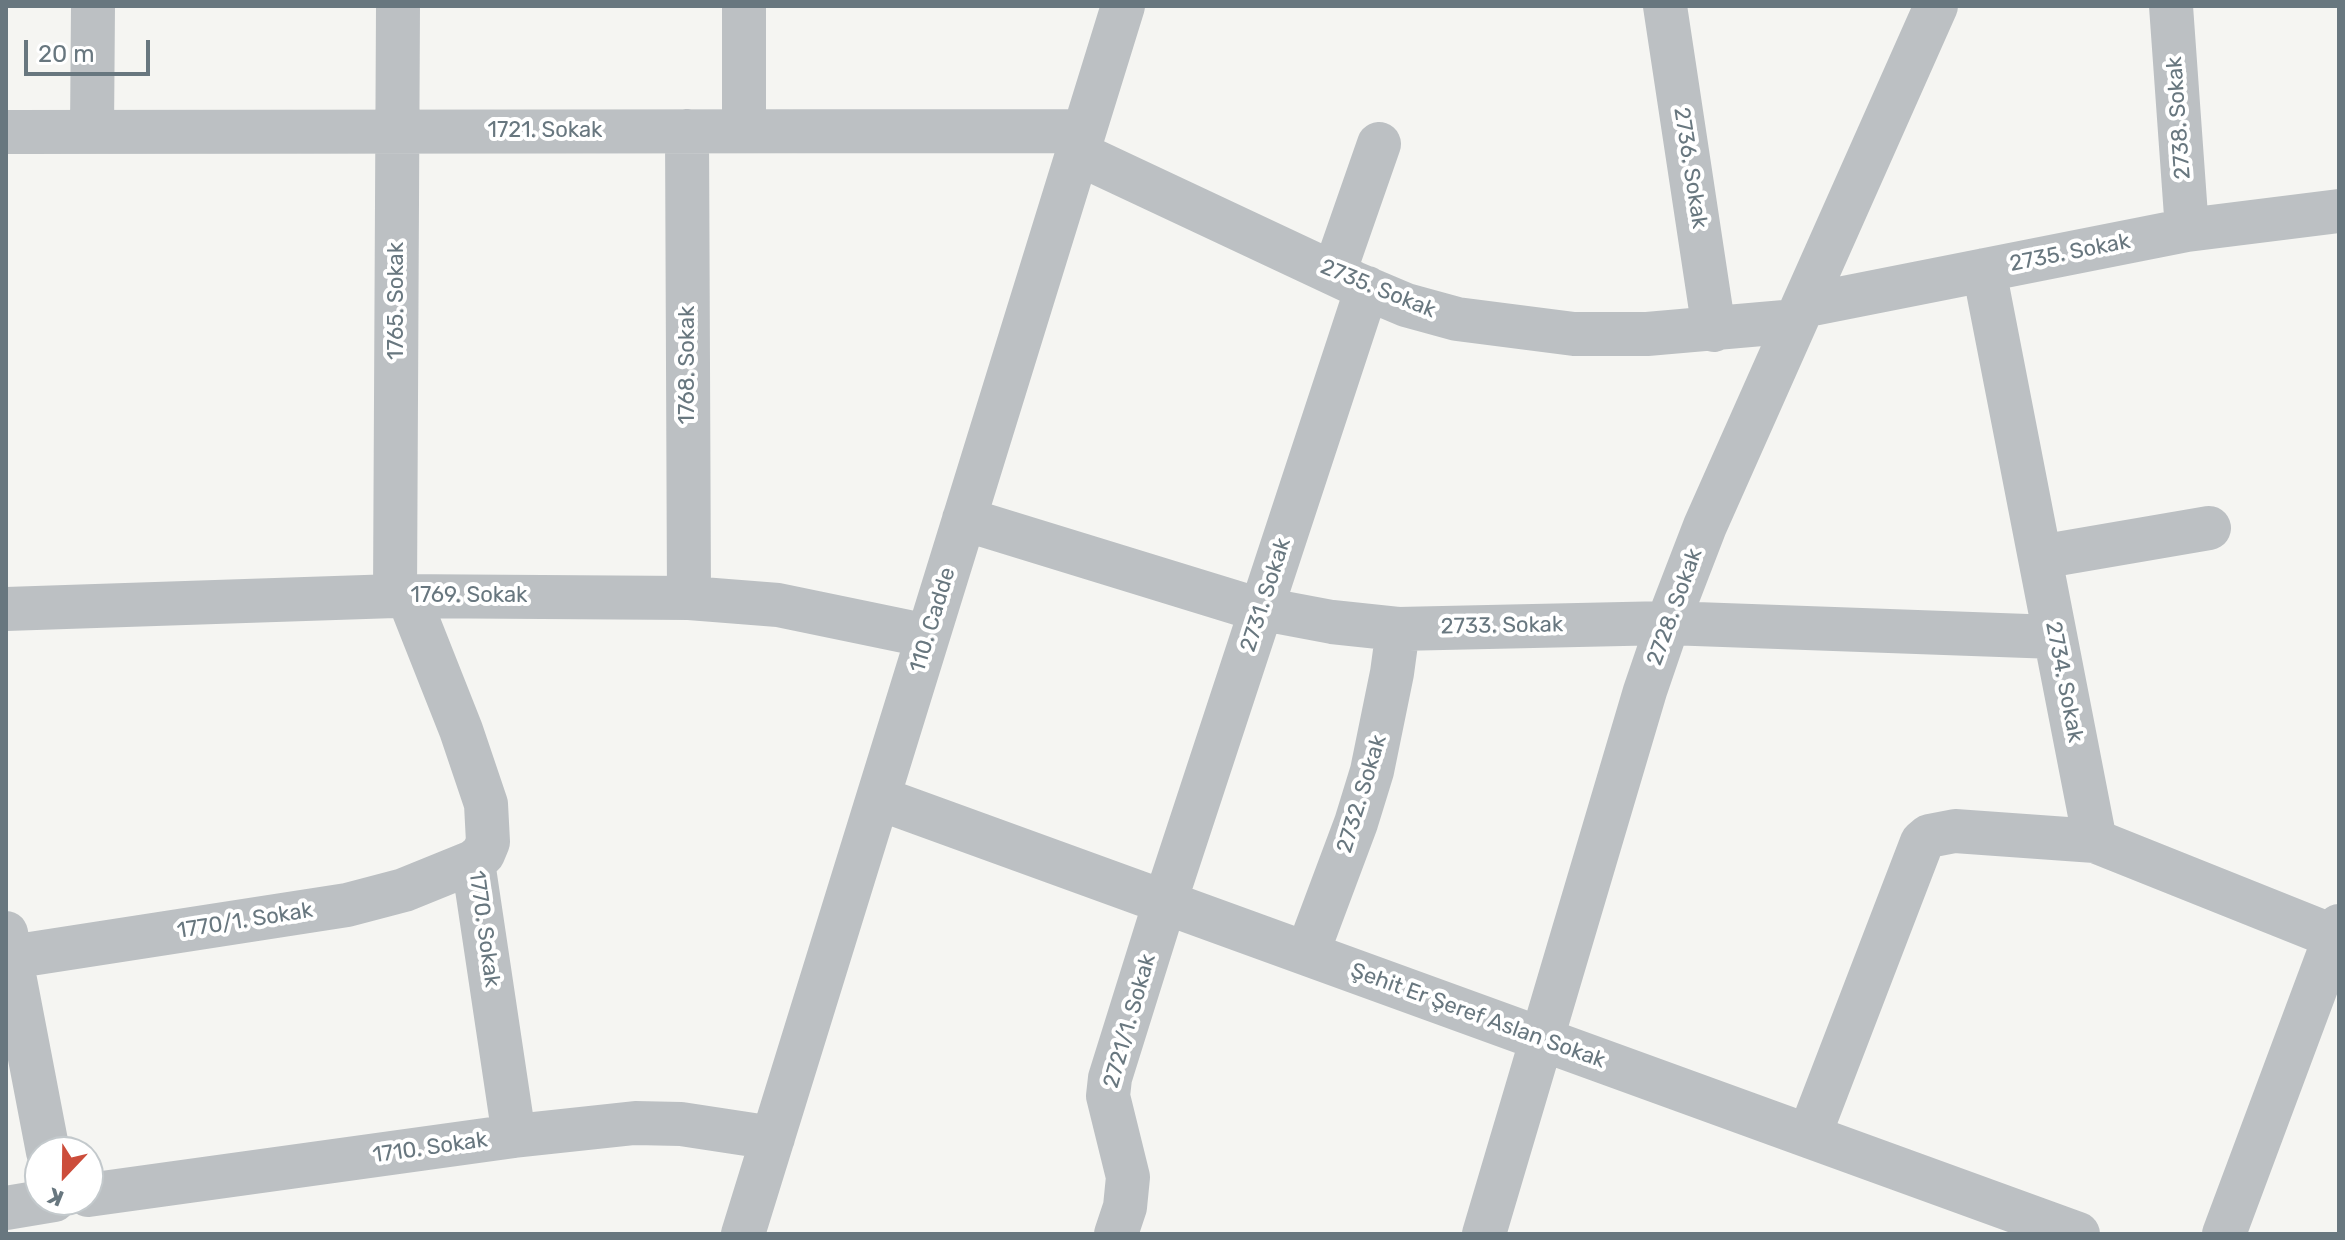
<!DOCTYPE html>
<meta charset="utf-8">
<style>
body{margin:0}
#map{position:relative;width:2345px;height:1240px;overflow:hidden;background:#f5f5f2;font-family:Rubik,sans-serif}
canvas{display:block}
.frame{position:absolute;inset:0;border:8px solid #68777f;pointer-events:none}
.north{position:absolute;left:24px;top:1136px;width:80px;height:80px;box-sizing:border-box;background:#fff;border:2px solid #c3c9cc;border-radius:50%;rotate:202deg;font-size:22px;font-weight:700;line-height:32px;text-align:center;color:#68777f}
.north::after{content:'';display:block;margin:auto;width:28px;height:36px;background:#cc4d3b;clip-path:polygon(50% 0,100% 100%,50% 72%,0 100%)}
.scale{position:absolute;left:24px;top:40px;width:126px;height:36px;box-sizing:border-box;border:4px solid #68777f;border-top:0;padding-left:10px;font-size:24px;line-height:28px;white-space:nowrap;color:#68777f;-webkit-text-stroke:6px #fff;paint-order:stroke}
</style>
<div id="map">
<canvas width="2345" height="1240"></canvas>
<div class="frame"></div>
<div class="north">K</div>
<div class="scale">20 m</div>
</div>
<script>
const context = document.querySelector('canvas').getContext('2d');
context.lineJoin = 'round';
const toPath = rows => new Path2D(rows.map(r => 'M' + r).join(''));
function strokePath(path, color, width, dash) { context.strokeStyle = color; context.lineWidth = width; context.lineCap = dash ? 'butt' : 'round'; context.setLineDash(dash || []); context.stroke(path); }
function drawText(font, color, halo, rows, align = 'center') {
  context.font = font + ' Rubik,sans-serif'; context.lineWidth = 8; context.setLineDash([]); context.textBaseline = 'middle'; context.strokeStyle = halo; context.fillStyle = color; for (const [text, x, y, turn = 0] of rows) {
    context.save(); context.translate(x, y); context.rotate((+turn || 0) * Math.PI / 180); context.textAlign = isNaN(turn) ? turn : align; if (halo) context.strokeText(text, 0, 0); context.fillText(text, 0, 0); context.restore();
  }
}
strokePath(toPath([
 [744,6,744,131],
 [1665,6,1714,330],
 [2171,6,2187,230],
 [92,131,93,6],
 [687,131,689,598],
 [6,132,1084,131],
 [1077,153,1354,283,1406,305,1457,319,1574,334,1647,334,1796,321],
 [1984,270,2095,841,2335,937],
 [1334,273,1379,144],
 [1803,306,2187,230,2339,211],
 [964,519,1247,606,1332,622,1398,629,1668,623,2055,637],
 [2040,557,2209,528],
 [395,596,398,6],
 [408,596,461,730,486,804,488,842,483,854,473,862,514,1136],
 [6,609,395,596,689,598,778,605,928,636],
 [878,798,2078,1234],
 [6,933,48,1152],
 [1307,954,1356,823,1372,771,1392,673,1398,629],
 [11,957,347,905,404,890,473,862],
 [1809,1136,1922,842,1929,836,1955,831,2095,841],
 [88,1195,514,1136,635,1123,681,1124,773,1138],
 [6,1208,54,1200],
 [743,1234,1123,6],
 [1116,1234,1125,1207,1128,1177,1108,1096,1110,1078,1165,902,1367,288],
 [1484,1234,1645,691,1673,609,1705,526,1936,6],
 [2224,1234,2339,926]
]), '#bcc0c3', 44);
drawText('22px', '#68777f', '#fff', [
 ["2738. Sokak",2179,118,-94],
 ["1721. Sokak",545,131],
 ["2736. Sokak",1690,168,81],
 ["2735. Sokak",2070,253,-11],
 ["2735. Sokak",1378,289,22],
 ["1765. Sokak",397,301,-90],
 ["1768. Sokak",688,365,-90],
 ["2731. Sokak",1266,595,-72],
 ["1769. Sokak",469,596],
 ["2728. Sokak",1675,607,-70],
 ["110. Cadde",933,620,-73],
 ["2733. Sokak",1502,626,-1],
 ["2734. Sokak",2064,682,79],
 ["2732. Sokak",1362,794,-73],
 ["1770/1. Sokak",245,921,-9],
 ["1770. Sokak",484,929,82],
 ["Şehit Er Şeref Aslan Sokak",1478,1016,20],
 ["2721/1. Sokak",1130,1021,-74],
 ["1710. Sokak",430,1148,-8]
]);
</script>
